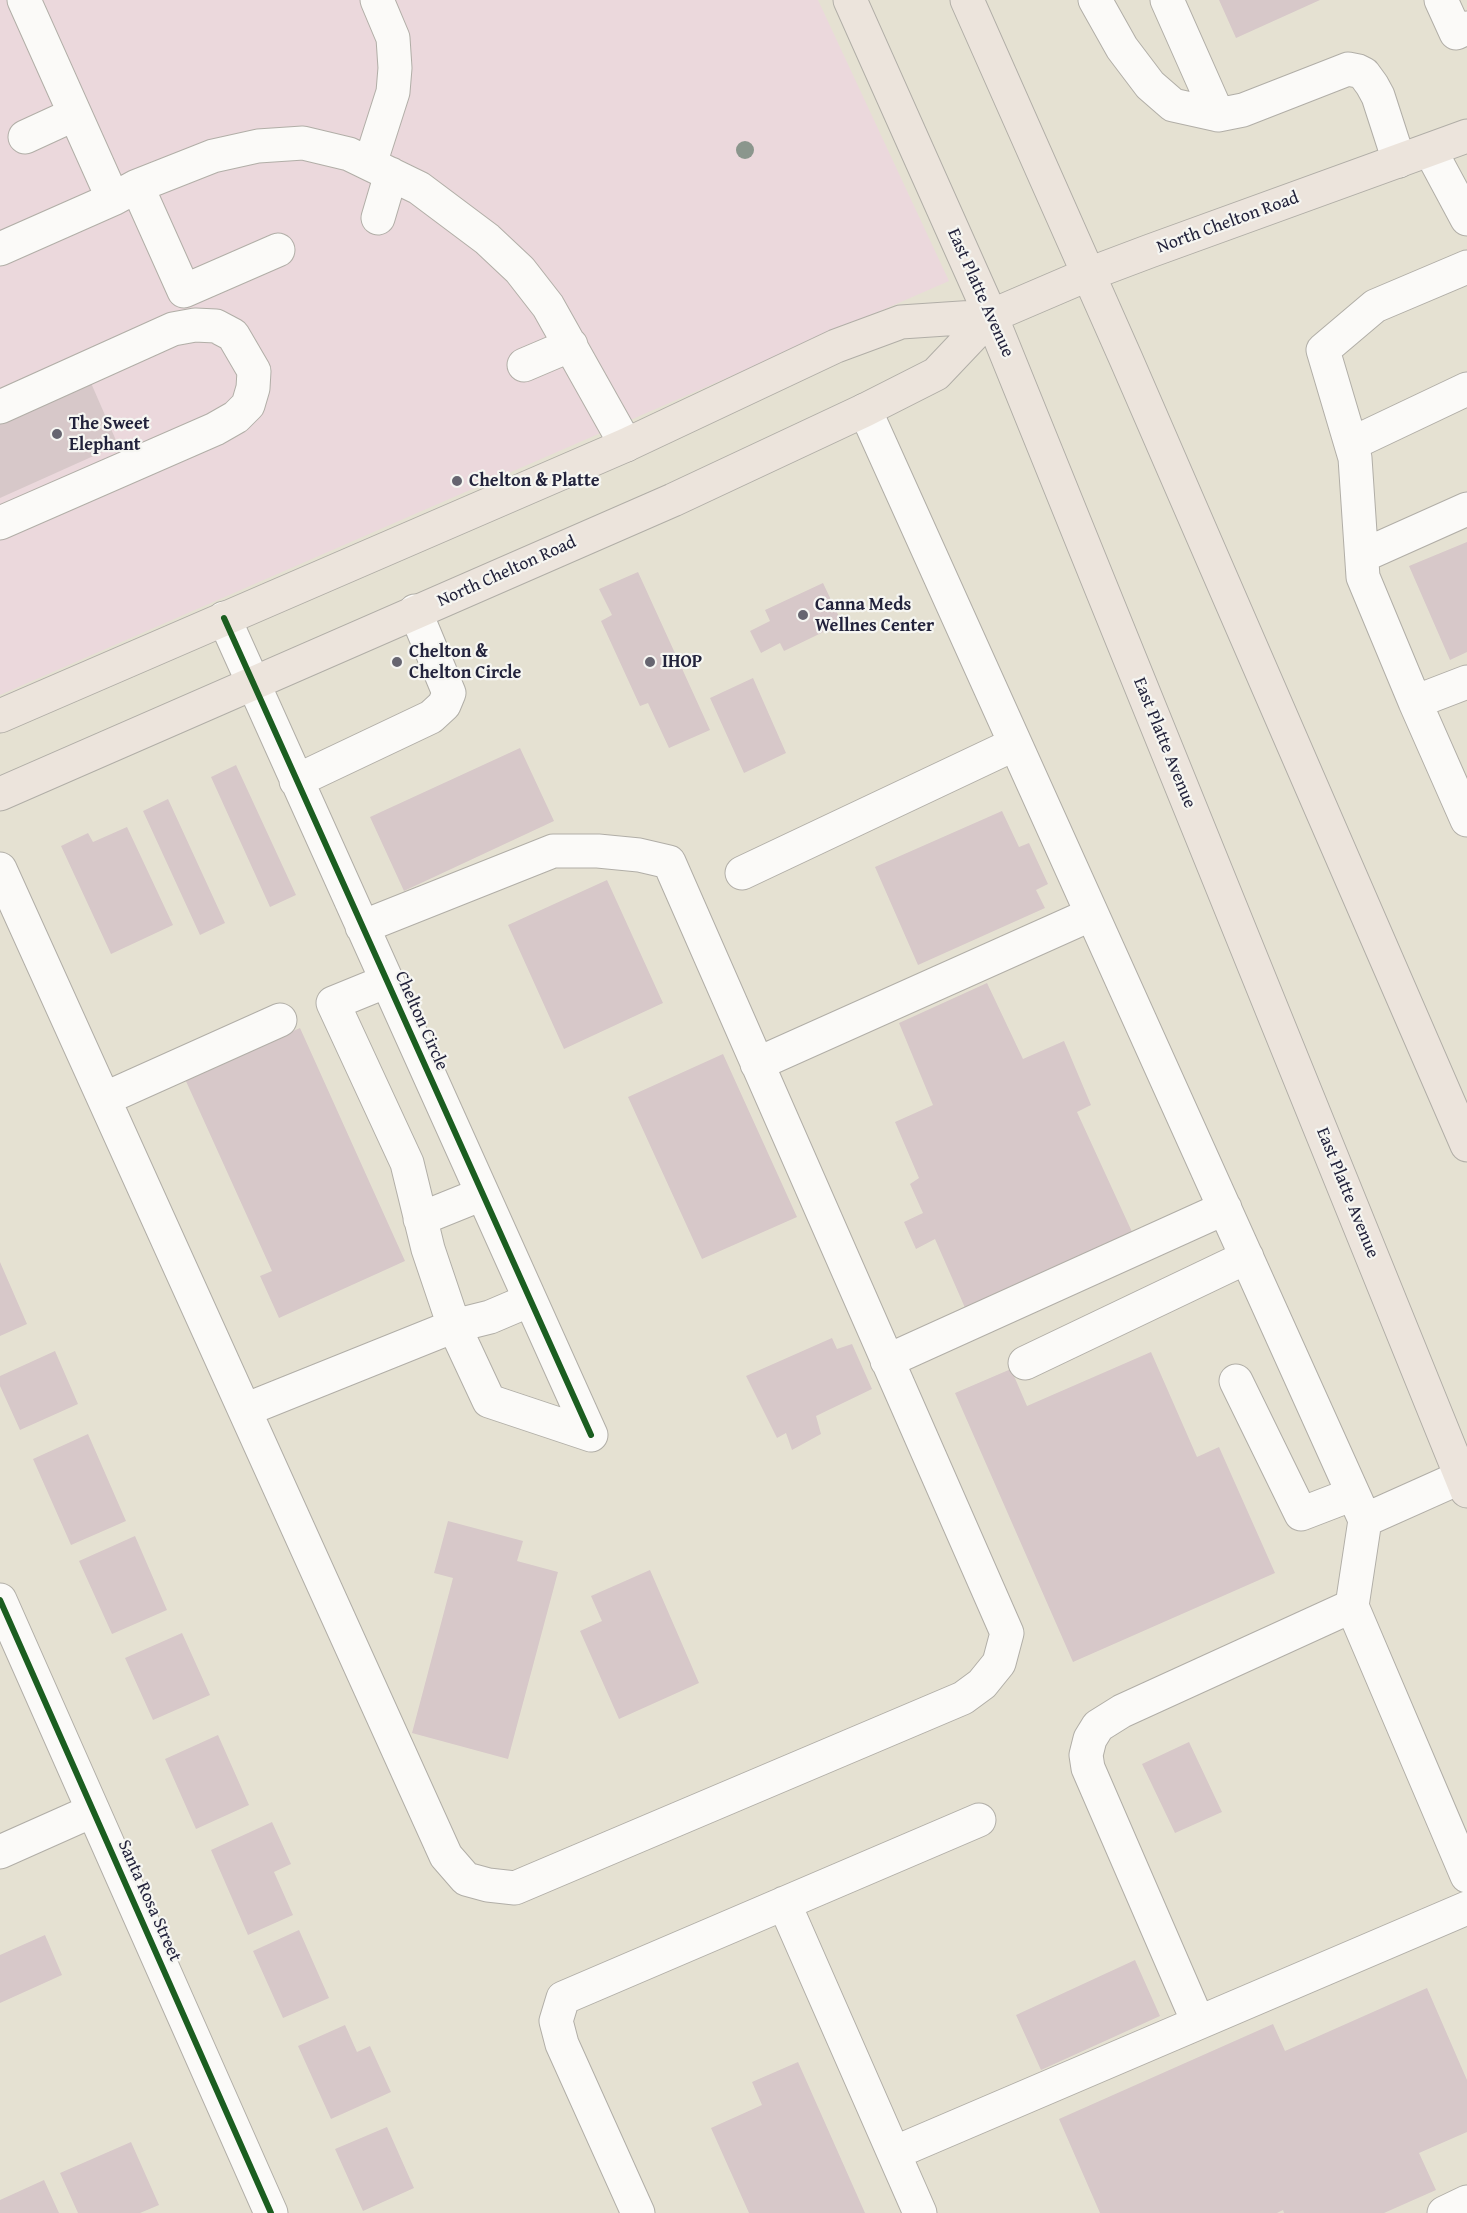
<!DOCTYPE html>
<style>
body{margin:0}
canvas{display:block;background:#e5e1d2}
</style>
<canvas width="1467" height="2213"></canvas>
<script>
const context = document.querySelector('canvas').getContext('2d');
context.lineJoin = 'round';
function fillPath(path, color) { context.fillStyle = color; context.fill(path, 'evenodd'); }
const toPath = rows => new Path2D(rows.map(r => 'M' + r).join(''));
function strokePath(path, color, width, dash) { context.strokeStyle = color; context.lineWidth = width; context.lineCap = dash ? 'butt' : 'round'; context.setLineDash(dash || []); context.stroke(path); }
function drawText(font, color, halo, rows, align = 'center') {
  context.font = font + ' "Gentium Book Plus",serif'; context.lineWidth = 4.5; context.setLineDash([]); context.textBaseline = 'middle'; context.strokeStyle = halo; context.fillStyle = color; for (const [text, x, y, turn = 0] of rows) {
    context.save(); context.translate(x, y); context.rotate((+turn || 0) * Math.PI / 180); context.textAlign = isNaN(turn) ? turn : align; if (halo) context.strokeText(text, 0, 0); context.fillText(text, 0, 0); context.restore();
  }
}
fillPath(toPath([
 [0,0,818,0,949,281,0,695]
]), '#ebd8dc');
fillPath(toPath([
 [1219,0,1320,0,1236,38],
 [91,383,118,445,0,498,0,423],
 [1467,542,1467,652,1450,660,1409,566],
 [638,572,710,730,669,748,648,703,640,706,601,621,612,615,599,589],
 [823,583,842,623,784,651,780,643,761,653,750,631,770,621,765,610],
 [753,678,786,753,744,773,710,698],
 [520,748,554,821,404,891,370,817],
 [236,765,296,895,270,907,211,777],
 [168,799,225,923,200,935,143,811],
 [1002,811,1019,847,1029,843,1048,884,1036,890,1045,908,918,965,875,867],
 [127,827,173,925,111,954,61,846,88,833,93,842],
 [607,880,663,1003,564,1049,508,925],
 [987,983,1023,1059,1064,1041,1091,1105,1077,1112,1133,1234,966,1310,935,1239,916,1249,904,1222,923,1213,910,1184,919,1178,895,1122,933,1105,899,1023],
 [300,1028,405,1261,279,1318,260,1276,272,1271,185,1079],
 [723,1054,797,1217,702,1259,628,1097],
 [0,1262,27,1324,0,1336],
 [832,1338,837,1349,852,1344,872,1389,816,1416,821,1434,792,1450,786,1433,777,1438,746,1376],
 [55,1351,78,1404,20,1430,0,1386,0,1376],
 [1151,1352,1197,1457,1219,1447,1275,1573,1073,1662,955,1393,1011,1369,1027,1406],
 [88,1434,126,1521,71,1545,33,1459],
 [448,1521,523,1541,517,1561,558,1572,508,1759,412,1733,453,1578,434,1573],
 [135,1536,167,1610,112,1634,79,1561],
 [650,1570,699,1683,619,1719,580,1631,602,1621,591,1596],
 [182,1633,210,1695,153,1720,125,1658],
 [218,1735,249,1805,196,1829,165,1759],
 [1189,1742,1222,1812,1175,1833,1142,1764],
 [272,1822,291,1864,274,1872,293,1915,248,1935,211,1850],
 [299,1930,329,1998,283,2018,253,1951],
 [45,1935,62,1975,0,2003,0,1955],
 [1135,1960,1160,2016,1041,2070,1016,2015],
 [1427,1988,1467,2080,1467,2132,1419,2153,1436,2190,1384,2213,1284,2213,1283,2210,1277,2213,1100,2213,1059,2119,1273,2024,1285,2051],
 [345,2025,357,2052,370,2046,391,2092,331,2119,298,2046],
 [798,2062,865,2213,749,2213,711,2128,762,2105,752,2082],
 [387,2127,414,2188,363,2211,335,2149],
 [131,2142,159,2205,140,2213,78,2213,60,2173],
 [44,2180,59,2213,0,2213,0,2200]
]), '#d7c8c9');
const minor = toPath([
 [24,0,113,199],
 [1095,0,1122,48,1150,85,1173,105,1218,115,1243,110,1348,69,1358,71,1364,74,1372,85,1378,96,1399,161],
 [1167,0,1218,115],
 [1441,0,1456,33,1467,28],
 [25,137,75,114],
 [1430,150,1467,219],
 [370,164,393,92,395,68,393,38,377,0],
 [137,186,184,291,278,250],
 [378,218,391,174],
 [0,249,113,199,137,186,213,156,258,146,303,143,349,154,419,188,487,239,520,270,548,306,626,445],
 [1467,267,1375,306,1323,350,1355,458,1363,577,1415,702,1467,682],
 [524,365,571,345],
 [0,407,173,329,195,325,216,326,233,335,254,371,253,388,248,405,236,417,215,429,0,523],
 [865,410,1365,1520,1461,1477],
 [1351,444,1467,389],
 [1362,556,1467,509],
 [224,618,591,1435],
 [1415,702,1467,820],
 [296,781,431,717,444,705,449,693,415,611],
 [0,869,446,1856,466,1879,488,1885,515,1888,963,1698,982,1684,999,1663,1007,1633,669,862,639,855,598,851,553,851,362,927],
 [742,873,1015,744],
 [387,981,333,1003,407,1163,428,1249,454,1326,490,1317,530,1300],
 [757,1064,1092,914],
 [104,1099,280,1020],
 [420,1219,482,1194],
 [887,1361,1225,1208],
 [1025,1363,1247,1257],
 [1236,1381,1301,1514,1353,1494],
 [245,1410,454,1326,489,1401,591,1435],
 [1365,1520,1352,1606,1467,1876],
 [0,1600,271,2213],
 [0,1852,92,1811],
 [784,1903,920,2213],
 [1198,2022,1088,1768,1086,1755,1090,1739,1098,1726,1122,1711,1352,1606],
 [894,2153,1467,1908],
 [638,2213,562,2044,556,2021,563,1998,979,1820],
 [1444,2213,1467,2202]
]);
const major = toPath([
 [850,0,991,316,1467,1491],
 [967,0,1126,359,1467,1145],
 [0,716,626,445,836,346,901,322,991,316,1089,274,1150,251,1467,136],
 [0,794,673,500,865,410,936,374,991,316]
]);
strokePath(minor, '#b1aea7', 35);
strokePath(major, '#b1aea7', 35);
strokePath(minor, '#fbfaf8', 33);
strokePath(major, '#ece4dc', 33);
strokePath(toPath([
 [224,618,591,1435],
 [0,1600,271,2213]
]), '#1b5e20', 6);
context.fillStyle = '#8b968d';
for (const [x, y] of [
 [745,150]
]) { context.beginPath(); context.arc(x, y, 9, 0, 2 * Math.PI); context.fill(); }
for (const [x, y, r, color] of [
 [57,434,6,"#666570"],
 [457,481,6,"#666570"],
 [803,615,6,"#666570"],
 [397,662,6,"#666570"],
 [650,662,6,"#666570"]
]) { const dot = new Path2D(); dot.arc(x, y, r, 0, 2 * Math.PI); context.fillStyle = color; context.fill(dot); strokePath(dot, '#f6f6f2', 2); }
drawText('18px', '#22223b', '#f6f6f2', [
 ["North Chelton Road",1228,223,-20],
 ["East Platte Avenue",980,293,66],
 ["North Chelton Road",507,572,-24],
 ["East Platte Avenue",1164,743,68],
 ["Chelton Circle",421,1021,66],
 ["East Platte Avenue",1347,1193,68],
 ["Santa Rosa Street",149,1901,66]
]);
drawText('bold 18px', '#22223b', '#f6f6f2', [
 ["The Sweet",69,424],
 ["Elephant",69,445],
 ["Chelton & Platte",469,481],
 ["Canna Meds",815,605],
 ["Wellnes Center",815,626],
 ["Chelton &",409,652],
 ["Chelton Circle",409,673],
 ["IHOP",662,662]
], 'left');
</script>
